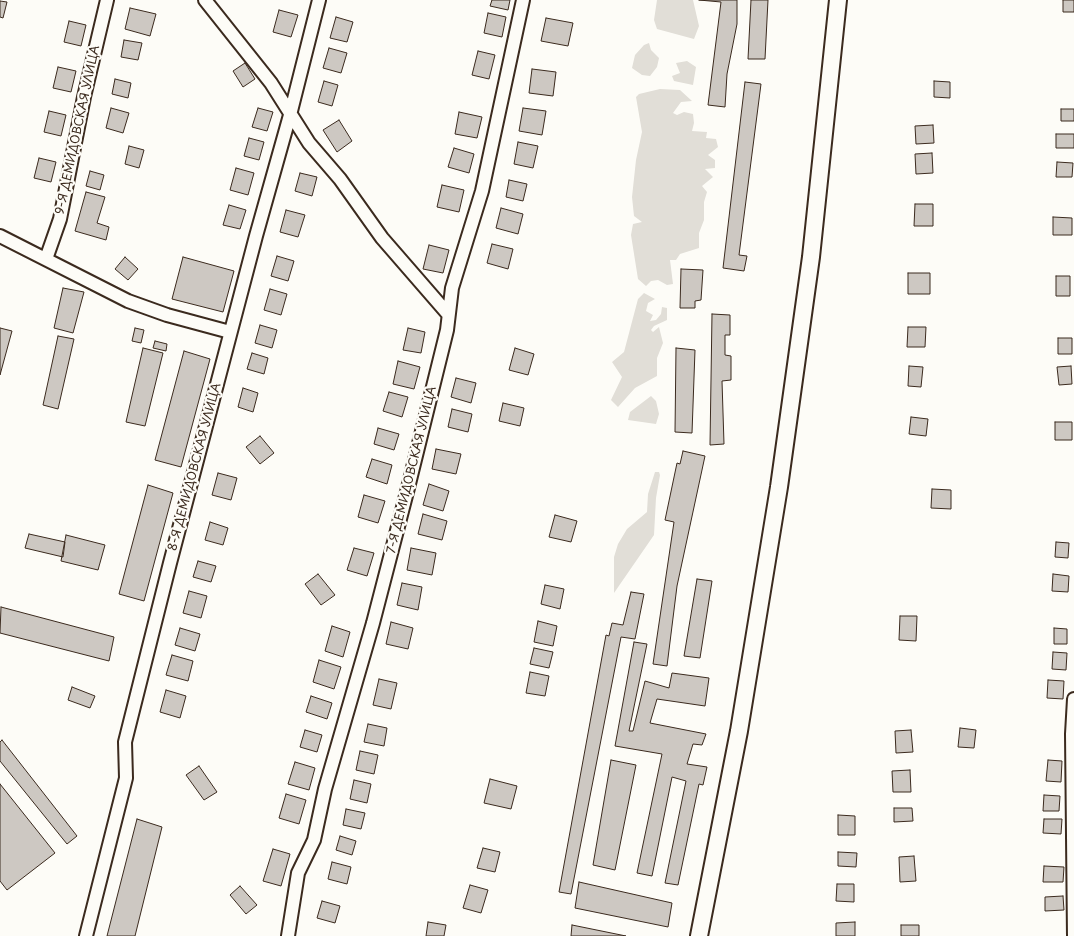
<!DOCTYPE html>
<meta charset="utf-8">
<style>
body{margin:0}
canvas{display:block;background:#fdfcf7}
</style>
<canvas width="1074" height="936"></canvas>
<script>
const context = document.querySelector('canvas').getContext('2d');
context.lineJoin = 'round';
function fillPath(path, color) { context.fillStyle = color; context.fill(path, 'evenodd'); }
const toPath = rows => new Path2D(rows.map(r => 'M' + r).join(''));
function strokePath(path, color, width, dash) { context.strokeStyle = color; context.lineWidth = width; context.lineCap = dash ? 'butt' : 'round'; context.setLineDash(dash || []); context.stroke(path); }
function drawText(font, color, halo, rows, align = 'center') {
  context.font = font + ' "Playpen Sans",sans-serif'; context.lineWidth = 4.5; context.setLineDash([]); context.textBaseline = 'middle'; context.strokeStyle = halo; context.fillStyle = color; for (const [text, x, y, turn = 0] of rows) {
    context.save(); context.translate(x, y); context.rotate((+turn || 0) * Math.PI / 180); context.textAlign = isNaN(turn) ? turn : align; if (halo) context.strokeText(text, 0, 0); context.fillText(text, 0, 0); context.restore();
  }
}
fillPath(toPath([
 [657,0,693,0,699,26,694,39,657,29,654,20],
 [649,43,651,50,659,58,657,67,650,76,642,75,632,68,635,55,644,45],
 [687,61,696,67,693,85,674,81,672,76,680,73,676,63],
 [660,89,680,90,692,101,681,102,673,113,677,115,684,112,693,114,694,123,692,131,707,132,706,138,716,139,718,147,708,155,715,160,715,168,705,169,713,177,702,186,707,192,704,202,704,220,699,233,699,248,680,254,676,260,670,260,673,284,667,285,658,280,651,281,646,286,638,279,631,235,633,224,642,222,634,216,632,197,636,160,642,132,636,97,639,94],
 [644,293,655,299,648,303,646,311,653,315,650,321,656,320,661,314,662,307,667,308,667,320,654,326,651,330,653,332,659,327,663,343,657,358,657,376,635,388,618,407,611,400,622,377,612,362,624,352,638,299],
 [651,396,656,401,659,414,656,424,628,420,630,412],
 [655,472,659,472,660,475,656,498,654,535,614,593,614,557,618,544,627,529,647,512,648,494]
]), '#e1ded7');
const building = toPath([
 [492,0,510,0,508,10,490,6,492,0],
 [699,0,737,0,737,24,727,74,725,107,708,105,721,2,699,0],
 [751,0,768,0,765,59,748,59,751,0],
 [1063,0,1074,0,1074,12,1063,12,1063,0],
 [0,1,7,2,3,18,0,17,0,1],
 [130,8,156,14,150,36,125,29,130,8],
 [279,10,298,15,291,37,273,32,279,10],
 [488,13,506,17,502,37,484,33,488,13],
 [336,17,353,22,347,42,330,38,336,17],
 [546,18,573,23,568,46,541,41,546,18],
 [69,21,86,25,81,46,64,42,69,21],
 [124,40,142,43,138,60,121,57,124,40],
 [329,48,347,53,341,73,323,68,329,48],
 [478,51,495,55,489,79,472,75,478,51],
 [245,63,255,79,243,87,233,71,245,63],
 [58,67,76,71,71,92,53,88,58,67],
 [532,69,556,72,553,96,529,93,532,69],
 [115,79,131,83,128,98,112,94,115,79],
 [324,81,338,85,332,106,318,102,324,81],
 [934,81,950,82,950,98,934,97,934,81],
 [745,82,761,84,739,255,747,256,744,271,723,268,745,82],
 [111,108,129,113,123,133,106,128,111,108],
 [258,108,273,112,267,131,252,127,258,108],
 [523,108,546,111,542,135,519,131,523,108],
 [1061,109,1074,109,1074,121,1061,121,1061,109],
 [49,111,66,115,61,136,44,132,49,111],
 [459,112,482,117,477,138,455,134,459,112],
 [339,120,352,141,337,152,323,130,339,120],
 [933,125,934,143,916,144,915,126,933,125],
 [1056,134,1074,134,1074,148,1056,148,1056,134],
 [249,138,264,142,259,160,244,156,249,138],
 [518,142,538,146,533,168,514,164,518,142],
 [129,146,144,150,139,168,125,164,129,146],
 [454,148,474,154,469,173,448,167,454,148],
 [932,153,933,173,916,174,915,154,932,153],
 [39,158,56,162,51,182,34,178,39,158],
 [1057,162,1073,163,1072,177,1056,177,1057,162],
 [236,168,254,173,248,195,230,190,236,168],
 [90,171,104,175,100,190,86,186,90,171],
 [300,173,317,177,312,196,295,191,300,173],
 [509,180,527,184,523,201,506,197,509,180],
 [442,185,464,190,459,212,437,207,442,185],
 [86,192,105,197,97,223,109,227,106,240,75,231,86,192],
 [915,204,933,204,933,226,914,226,915,204],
 [229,205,246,210,240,229,223,225,229,205],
 [501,208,523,214,518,234,496,228,501,208],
 [286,210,305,215,298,237,280,232,286,210],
 [1053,217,1072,218,1072,235,1053,235,1053,217],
 [492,244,513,249,508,269,487,263,492,244],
 [429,245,449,250,443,273,423,269,429,245],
 [277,256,294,261,288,281,271,276,277,256],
 [125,257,138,269,128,280,115,269,125,257],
 [183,257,234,271,223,312,172,299,183,257],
 [681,269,703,270,701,300,695,301,695,308,680,308,681,269],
 [908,273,930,273,930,294,908,294,908,273],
 [1056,276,1070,276,1070,296,1056,296,1056,276],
 [63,288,84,292,73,333,54,328,63,288],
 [270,289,287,294,281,315,264,310,270,289],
 [712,314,730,315,730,335,725,335,725,355,731,356,731,380,722,381,724,444,710,445,712,314],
 [260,325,277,330,272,348,255,343,260,325],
 [908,327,926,327,925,347,907,347,908,327],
 [0,328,12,331,0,375,0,328],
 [135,328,144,330,141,343,132,341,135,328],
 [408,328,425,332,421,353,403,350,408,328],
 [58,336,74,339,58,409,43,405,58,336],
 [1058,338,1072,338,1072,354,1058,354,1058,338],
 [155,341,167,344,166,351,153,348,155,341],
 [143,348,163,353,145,426,126,422,143,348],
 [515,348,534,354,528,375,509,370,515,348],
 [676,348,695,350,692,433,675,432,676,348],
 [184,351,210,359,181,467,155,460,184,351],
 [252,353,268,358,264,374,247,369,252,353],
 [398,361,420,367,414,389,393,384,398,361],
 [909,366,923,367,921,387,908,386,909,366],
 [1071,366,1072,384,1059,385,1057,367,1071,366],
 [456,378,476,383,471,403,451,397,456,378],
 [243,388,258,393,253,412,238,407,243,388],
 [389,392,408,397,402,417,383,411,389,392],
 [503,403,524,408,520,426,499,421,503,403],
 [452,409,472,414,468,432,448,427,452,409],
 [911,417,928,419,926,436,909,434,911,417],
 [1055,422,1072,422,1072,440,1055,440,1055,422],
 [378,428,399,434,394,450,374,444,378,428],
 [260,436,274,453,260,464,246,447,260,436],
 [436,449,461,454,456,474,432,469,436,449],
 [683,451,705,456,677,586,667,666,653,664,674,522,665,520,677,463,680,464,683,451],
 [372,459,392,465,387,484,366,477,372,459],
 [218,473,237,478,231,500,212,495,218,473],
 [429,484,449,491,443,511,423,505,429,484],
 [148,485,173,493,144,601,119,594,148,485],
 [932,489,951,490,951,509,931,508,932,489],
 [364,495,385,501,378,523,358,517,364,495],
 [423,514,447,521,442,540,418,534,423,514],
 [555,515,577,521,571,542,549,537,555,515],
 [210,522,228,528,223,545,205,540,210,522],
 [29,534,65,542,63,557,25,548,29,534],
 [66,535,105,545,98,570,61,561,66,535],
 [1056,542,1069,543,1068,558,1055,557,1056,542],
 [354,548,374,553,367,576,347,570,354,548],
 [411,548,436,553,432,575,407,570,411,548],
 [198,561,216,566,211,582,193,577,198,561],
 [318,574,335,595,321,605,305,584,318,574],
 [1053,574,1069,576,1068,592,1052,591,1053,574],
 [697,579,712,581,700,658,684,656,697,579],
 [402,583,422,587,418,610,397,605,402,583],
 [545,585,564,589,560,609,541,604,545,585],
 [189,591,207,596,201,618,183,613,189,591],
 [631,592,644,594,635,639,621,637,571,894,559,892,606,635,609,636,612,623,623,625,631,592],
 [1,607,114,637,109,661,0,633,1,607],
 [900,616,917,616,916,641,899,640,900,616],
 [538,621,557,626,553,646,534,642,538,621],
 [391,622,413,628,408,649,386,644,391,622],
 [332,626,350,632,343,657,325,651,332,626],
 [180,628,200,634,195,651,175,645,180,628],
 [1054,628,1067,629,1067,644,1054,644,1054,628],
 [634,642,647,644,629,731,633,731,645,681,669,688,672,673,709,678,705,706,657,699,650,723,706,734,702,745,693,744,687,764,707,767,703,785,699,784,678,885,665,883,686,781,672,777,652,876,637,873,662,754,615,746,634,642],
 [534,648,553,652,549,668,530,664,534,648],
 [1053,652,1067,653,1066,670,1052,669,1053,652],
 [172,655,193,661,188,681,166,675,172,655],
 [319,660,341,667,334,689,313,682,319,660],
 [530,672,549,676,545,696,526,693,530,672],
 [379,679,397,683,391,709,373,705,379,679],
 [1048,680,1064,681,1063,699,1047,698,1048,680],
 [72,687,95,696,90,708,68,700,72,687],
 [166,690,186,696,180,718,160,712,166,690],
 [311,696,332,703,327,719,306,712,311,696],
 [368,724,387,728,384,746,364,742,368,724],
 [960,728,976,730,974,748,958,747,960,728],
 [305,730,322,735,317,752,300,747,305,730],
 [911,730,913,752,896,753,895,731,911,730],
 [2,740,77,836,67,844,0,761,0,742,2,740],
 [360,751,378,755,374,774,356,770,360,751],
 [611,760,636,765,615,870,593,865,611,760],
 [1048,760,1062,761,1061,782,1046,781,1048,760],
 [295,762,315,768,309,790,288,784,295,762],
 [199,766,217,792,204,800,186,775,199,766],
 [910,770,911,792,893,792,892,771,910,770],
 [490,779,517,786,511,809,484,803,490,779],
 [354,780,371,784,367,803,350,799,354,780],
 [0,784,55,853,7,890,0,881,0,784],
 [286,794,306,800,299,824,279,818,286,794],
 [1044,795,1060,796,1059,811,1043,811,1044,795],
 [894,808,912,808,913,821,894,822,894,808],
 [346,809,365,813,361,829,343,825,346,809],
 [838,815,855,816,855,835,838,835,838,815],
 [137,819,162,827,135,936,107,936,137,819],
 [1044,819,1062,819,1061,834,1043,833,1044,819],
 [340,836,356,841,352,855,336,850,340,836],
 [483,848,500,852,495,872,477,868,483,848],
 [273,849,290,854,281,886,263,881,273,849],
 [838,852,857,853,856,867,838,866,838,852],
 [914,856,916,881,900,882,899,857,914,856],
 [332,862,351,867,347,884,328,879,332,862],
 [1044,866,1064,867,1063,882,1043,882,1044,866],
 [579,882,672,903,668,927,575,908,579,882],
 [837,884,854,884,854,902,836,901,837,884],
 [470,885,488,890,481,913,463,908,470,885],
 [240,886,257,905,246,914,230,895,240,886],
 [1063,896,1064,910,1045,911,1045,897,1063,896],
 [322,901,340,906,335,923,317,918,322,901],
 [428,922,446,925,444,936,426,936,428,922],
 [855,922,855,936,836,936,836,923,855,922],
 [572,925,626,936,571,936,572,925],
 [901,925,919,925,919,936,901,936,901,925]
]);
fillPath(building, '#cdc8c2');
strokePath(building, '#3b2a1e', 1);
const minor = toPath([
 [205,0,271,83,309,143,340,179,382,238,448,314],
 [0,236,128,301,167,315,230,332],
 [46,259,60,219,84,97,107,0],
 [86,936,126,778,125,742,170,563,256,236,290,115,319,0],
 [288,936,298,873,314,840,325,789,373,623,408,488,447,330,452,288,482,191,523,0],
 [1074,936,1072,734,1074,699]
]);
const major = toPath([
 [699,936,739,731,779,487,811,257,838,0]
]);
strokePath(minor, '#3b2a1e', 16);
strokePath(major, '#3b2a1e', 20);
strokePath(minor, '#fdfcf7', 12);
strokePath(major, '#fdfcf7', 16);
drawText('12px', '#3b2a1e', '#fdfcf7', [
 ["9-Я ДЕМИДОВСКАЯ УЛИЦА",78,130,-78],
 ["8-Я ДЕМИДОВСКАЯ УЛИЦА",195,467,-75],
 ["7-Я ДЕМИДОВСКАЯ УЛИЦА",412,470,-76]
]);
</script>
